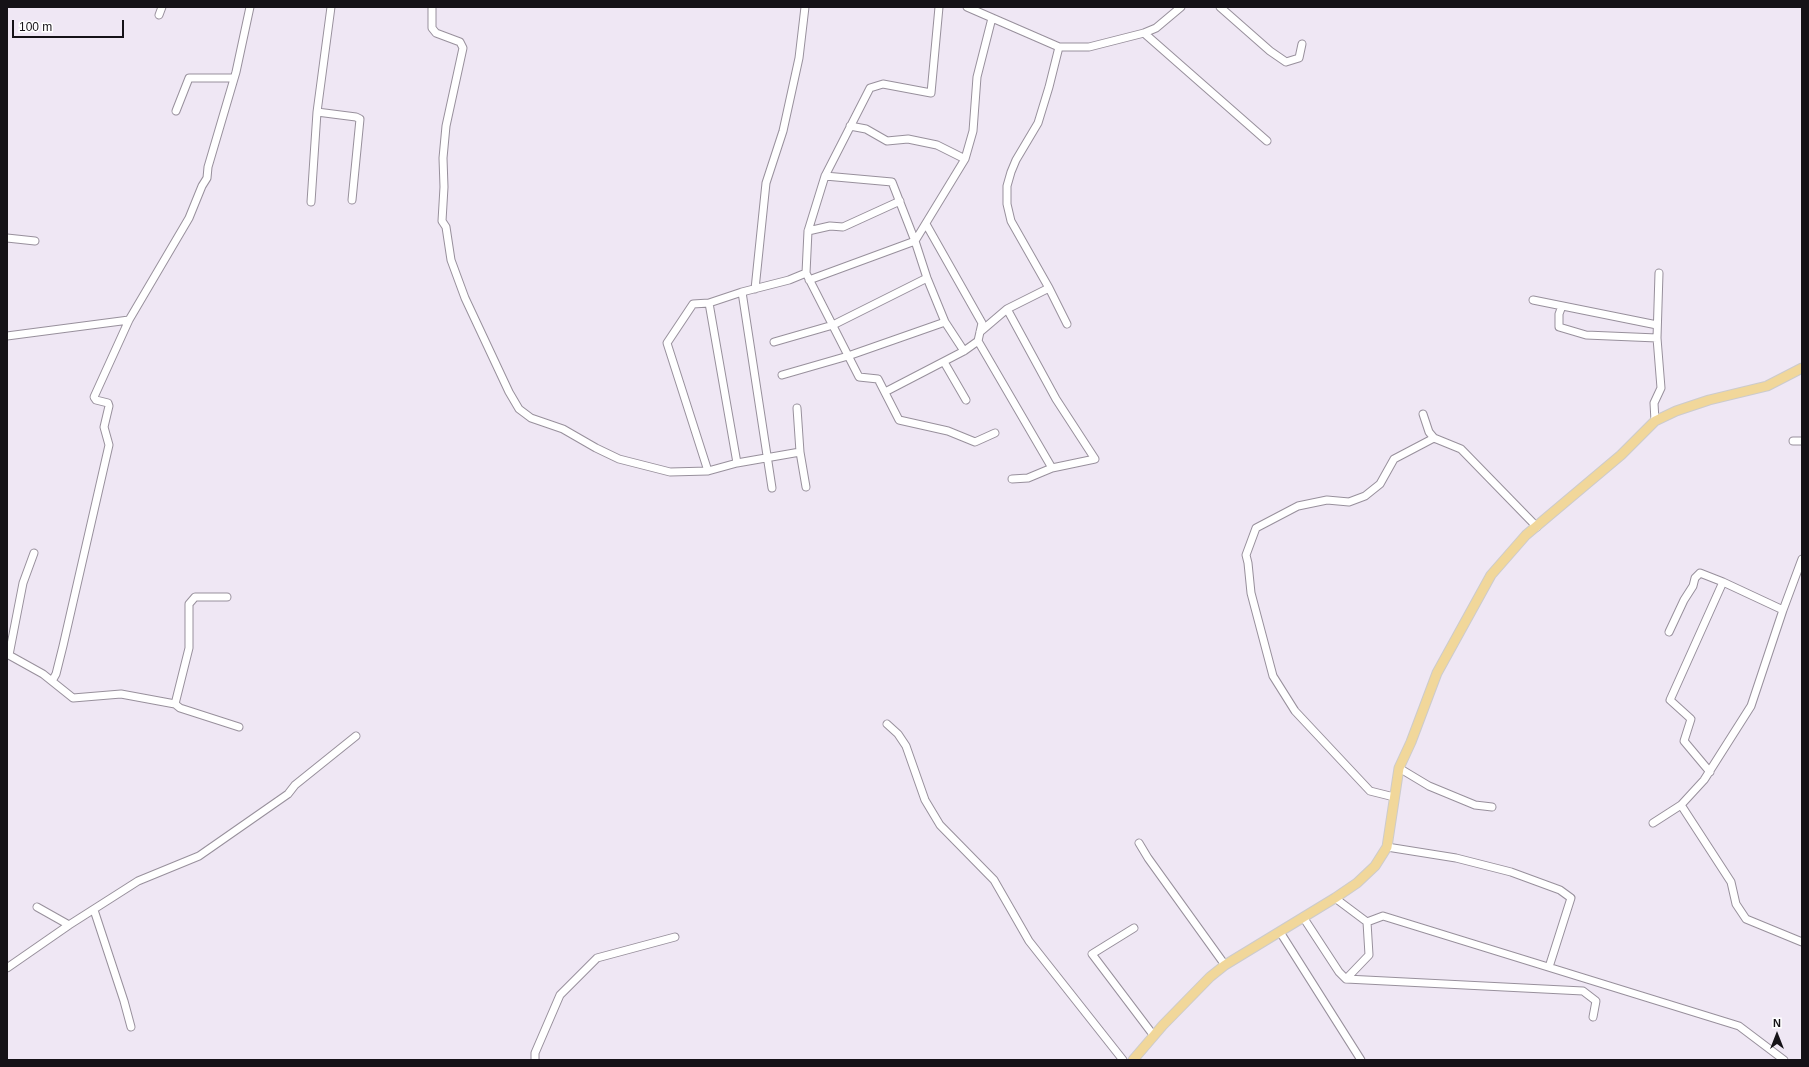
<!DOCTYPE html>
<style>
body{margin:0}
#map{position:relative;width:1809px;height:1067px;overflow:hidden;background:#efe7f4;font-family:Helvetica,sans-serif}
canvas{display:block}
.frame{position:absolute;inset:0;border:8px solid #151217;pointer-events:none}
.north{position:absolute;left:1757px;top:1015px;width:40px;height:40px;-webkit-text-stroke:3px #fff;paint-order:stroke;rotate:0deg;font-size:11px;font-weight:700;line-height:16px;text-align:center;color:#151217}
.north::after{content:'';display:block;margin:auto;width:14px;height:18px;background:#151217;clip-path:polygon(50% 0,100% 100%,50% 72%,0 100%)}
.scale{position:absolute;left:12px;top:20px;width:112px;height:18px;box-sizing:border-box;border:2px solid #151217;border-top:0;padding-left:5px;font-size:12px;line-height:14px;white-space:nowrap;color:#151217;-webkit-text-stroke:3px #fff;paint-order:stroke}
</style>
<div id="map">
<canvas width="1809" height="1067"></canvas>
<div class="frame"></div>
<div class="north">N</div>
<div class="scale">100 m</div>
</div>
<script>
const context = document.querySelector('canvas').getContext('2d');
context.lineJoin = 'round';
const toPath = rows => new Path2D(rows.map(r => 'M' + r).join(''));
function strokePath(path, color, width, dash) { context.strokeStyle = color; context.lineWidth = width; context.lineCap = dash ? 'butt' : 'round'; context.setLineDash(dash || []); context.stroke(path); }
const minor = toPath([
 [331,7,317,112,356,117,360,119,352,200],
 [432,7,432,28,436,33,460,42,463,48,446,126,443,158,444,187,442,221,446,227,451,260,465,298,509,392,519,409,531,418,563,429,596,448,619,459,670,472,708,471,737,463],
 [939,7,931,93,883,84,870,88,825,176,808,231,806,273,859,377,878,379,899,420,948,431,975,442,995,433],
 [967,7,1059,47,1089,47,1144,33,1156,28,1181,7],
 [1220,7,1270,51,1286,62,1299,58,1302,44],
 [159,15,162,7],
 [1144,33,1267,141],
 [176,111,189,78,233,78],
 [850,126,866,129,887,141,908,139,937,145,965,159],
 [825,176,892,182,915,241,927,278,945,322,964,351,978,341,1052,468],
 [311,202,317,112],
 [926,224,982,323,978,341],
 [808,231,830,226,843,227,900,201],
 [7,238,35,241],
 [809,280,915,241,965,159,973,131,977,77,992,18],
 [1049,288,1067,324],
 [755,289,766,183,783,131,799,58,805,7],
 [742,292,709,303,737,463,800,452,797,408],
 [1533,300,1657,325],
 [1562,306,1559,314,1559,327,1586,335,1657,338],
 [980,332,1007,309],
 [7,336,129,320],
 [774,342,833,325,927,278],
 [944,362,966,400],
 [782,375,848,356,945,322],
 [885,392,964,351],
 [1423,414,1429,432,1434,438,1461,449,1537,527],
 [1655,421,1654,403,1661,388,1657,338,1659,273],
 [1793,441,1802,441],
 [800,452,806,487],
 [708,471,667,343,693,304,709,303],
 [1012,479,1028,478,1052,468,1095,459,1056,399,1007,309,1049,288,1011,221,1007,204,1007,186,1011,172,1016,160,1038,123,1049,87,1059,47],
 [772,488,742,292,789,280,806,273],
 [1669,632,1684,600,1693,586,1695,578,1700,573,1723,582,1783,610],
 [7,654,43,674,73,698,121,694,175,704,180,708,239,727],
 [9,655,23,583,34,553],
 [52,681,56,674,63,646,109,445,104,427,109,406,108,403,96,400,94,397,129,320,189,218,202,186,207,178,208,167,236,72,250,7],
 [175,704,189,648,189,604,195,597,227,597],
 [887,724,898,734,906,746,925,800,940,825,994,880,1029,941,1123,1060],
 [1399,768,1429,786,1475,805,1492,807],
 [1710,772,1684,741,1691,719,1670,700,1723,582],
 [1394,797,1370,791,1295,711,1273,676,1251,593,1248,563,1246,555,1256,528,1298,506,1327,500,1349,502,1365,496,1380,484,1394,459,1434,438],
 [1681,805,1731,882,1736,904,1746,919,1802,942],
 [1653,823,1681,805,1704,780,1751,706,1783,610,1802,559],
 [1139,843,1148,858,1225,965],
 [1387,847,1456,858,1511,872,1560,890,1571,898,1549,967],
 [1335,898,1367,922,1383,916,1739,1026,1784,1060],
 [37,907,69,925],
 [94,910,124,1001,131,1027],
 [1303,917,1339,972,1346,979,1583,991,1596,1001,1593,1017],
 [1134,928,1092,954,1154,1036],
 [1280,932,1361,1060],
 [7,968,69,925,138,881,199,856,288,794,295,785,356,736],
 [1346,979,1369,955,1367,922],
 [535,1060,535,1053,560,995,597,958,675,937]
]);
const major = toPath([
 [1133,1060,1163,1025,1210,977,1225,965,1335,898,1357,883,1375,866,1387,847,1399,768,1411,742,1437,673,1491,575,1526,535,1621,455,1655,421,1676,411,1709,400,1767,386,1802,368]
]);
strokePath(minor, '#98909c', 9);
strokePath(major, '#cccbcc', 11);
strokePath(minor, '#fff', 7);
strokePath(major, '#f1d79a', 9);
</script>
